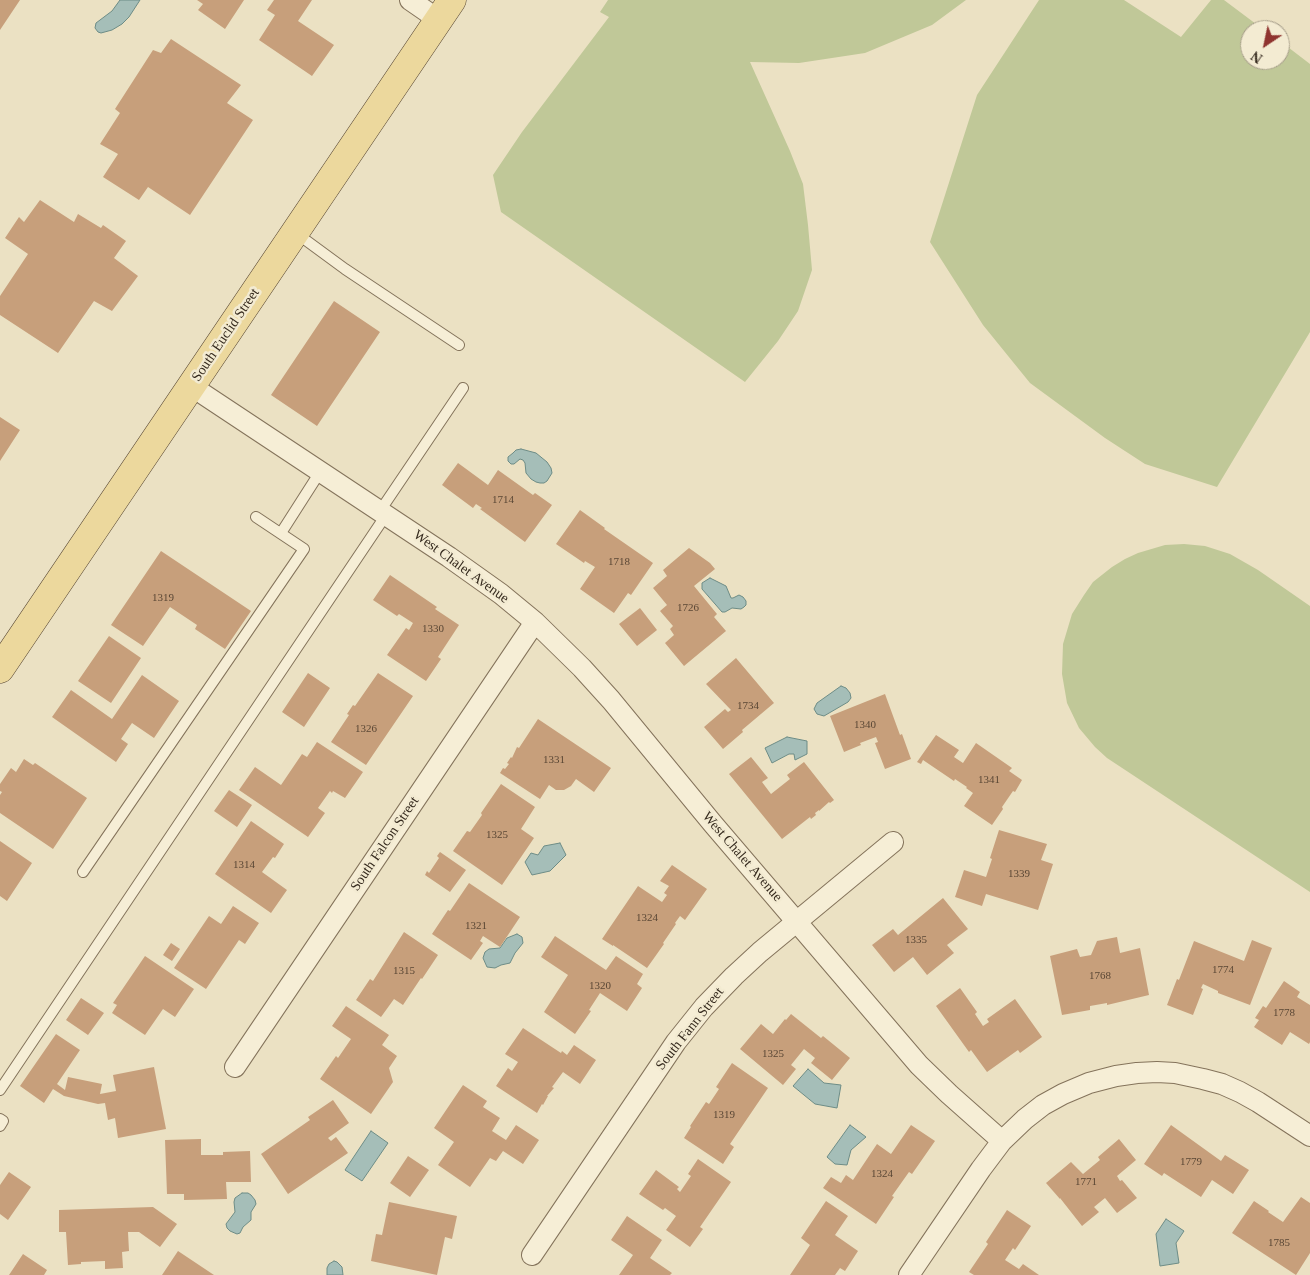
<!DOCTYPE html>
<style>
body{margin:0}
#map{position:relative;width:1310px;height:1275px;overflow:hidden;background:#ebe1c3;font-family:"Times New Roman",serif}
canvas{display:block}
.north{position:absolute;left:1240px;top:20px;width:50px;height:50px;box-sizing:border-box;background:#f3ebd2;border:1px solid #a79e8a;border-radius:50%;rotate:214deg;font-size:14px;font-weight:700;line-height:20px;text-align:center;color:#352a1e}
.north::after{content:'';display:block;margin:auto;width:18px;height:22px;background:#8f342f;clip-path:polygon(50% 0,100% 100%,50% 72%,0 100%)}
</style>
<div id="map">
<canvas width="1310" height="1275"></canvas>
<div class="north">N</div>
</div>
<script>
const context = document.querySelector('canvas').getContext('2d');
context.lineJoin = 'round';
function fillPath(path, color) { context.fillStyle = color; context.fill(path, 'evenodd'); }
const toPath = rows => new Path2D(rows.map(r => 'M' + r).join(''));
function strokePath(path, color, width, dash) { context.strokeStyle = color; context.lineWidth = width; context.lineCap = dash ? 'butt' : 'round'; context.setLineDash(dash || []); context.stroke(path); }
function drawText(font, color, halo, rows, align = 'center') {
  context.font = font + ' "Times New Roman",serif'; context.lineWidth = 5; context.setLineDash([]); context.textBaseline = 'middle'; context.strokeStyle = halo; context.fillStyle = color; for (const [text, x, y, turn = 0] of rows) {
    context.save(); context.translate(x, y); context.rotate((+turn || 0) * Math.PI / 180); context.textAlign = isNaN(turn) ? turn : align; if (halo) context.strokeText(text, 0, 0); context.fillText(text, 0, 0); context.restore();
  }
}
fillPath(toPath([
 [608,0,966,0,932,25,865,53,799,63,750,62,790,151,803,184,808,225,812,270,798,311,778,341,745,382,501,212,493,175,522,132,609,17,600,12],
 [1039,0,1124,0,1181,37,1211,0,1224,0,1264,30,1250,30,1250,60,1280,60,1280,41,1310,64,1310,332,1217,487,1145,464,1105,438,1030,383,983,325,930,242,977,95],
 [1184,544,1205,546,1230,554,1258,570,1310,606,1310,892,1107,758,1095,747,1079,728,1067,703,1062,674,1063,644,1072,614,1084,595,1093,582,1112,567,1125,559,1138,553,1165,545]
]), '#c0c898');
const water = toPath([
 [120,0,140,0,129,17,122,24,112,30,101,33,98,32,95,28,96,23,112,11,120,0],
 [521,449,536,453,547,462,551,468,552,473,547,481,544,483,540,483,536,482,531,479,526,473,525,463,523,460,520,459,514,464,511,464,508,461,508,457,513,453,516,450,521,449],
 [710,578,726,586,731,598,733,598,739,595,743,597,746,601,746,605,744,607,741,609,732,608,725,612,722,612,702,589,702,583,710,578],
 [841,686,846,688,850,693,851,698,848,702,824,716,817,714,814,709,817,703,841,686],
 [787,737,807,741,807,754,795,760,794,754,789,754,772,763,765,748,787,737],
 [560,843,566,855,550,871,532,875,525,862,531,853,538,855,544,846,560,843],
 [517,934,522,937,523,943,515,953,510,963,501,965,495,968,487,967,483,958,485,952,489,949,500,948,507,938,517,934],
 [808,1069,824,1083,841,1085,837,1108,815,1104,793,1086,808,1069],
 [850,1125,866,1137,851,1150,847,1165,835,1164,827,1157,850,1125],
 [371,1131,388,1143,362,1181,345,1170,371,1131],
 [242,1193,248,1193,251,1195,255,1200,256,1204,251,1212,251,1220,243,1227,240,1233,237,1234,230,1231,227,1228,226,1224,235,1212,234,1202,235,1198,242,1193],
 [1166,1219,1184,1231,1176,1243,1179,1263,1160,1266,1156,1234,1166,1219],
 [334,1261,337,1262,342,1267,343,1275,327,1275,327,1268,329,1264,334,1261]
]);
fillPath(water, '#a5beb8');
strokePath(water, '#6d8c86', 1);
fillPath(toPath([
 [0,0,20,0,0,30],
 [197,0,244,0,225,29,198,10,203,4],
 [274,0,312,0,298,21,334,45,312,76,259,40,275,15,267,10],
 [171,39,241,85,227,103,253,120,190,215,148,187,139,200,103,177,118,154,100,144,120,113,115,109,153,50,161,53],
 [40,200,74,222,78,214,101,228,103,225,126,241,114,258,138,276,112,311,94,301,58,353,0,315,0,296,28,254,5,238,19,217,24,222],
 [334,301,380,332,317,426,271,395],
 [0,417,20,430,0,461],
 [458,463,488,485,498,470,533,495,535,493,552,505,525,542,480,509,482,508,476,504,473,508,442,485],
 [580,510,605,528,604,529,653,563,631,595,628,593,614,613,580,589,595,567,585,561,584,563,556,544],
 [689,548,710,563,715,569,694,586,717,614,714,617,726,631,684,666,665,643,674,635,670,629,673,626,660,611,667,605,653,588,667,576,663,570],
 [161,551,251,611,225,649,195,629,197,625,170,607,143,646,111,625],
 [390,575,437,607,435,609,459,625,438,657,441,659,426,681,387,655,406,628,409,630,413,623,399,614,397,616,373,600],
 [640,608,657,630,637,646,619,624],
 [109,636,141,658,111,703,78,681],
 [736,658,774,703,742,730,743,732,723,749,704,727,725,709,728,712,731,710,706,684],
 [308,673,330,688,304,727,282,712],
 [378,673,413,696,366,765,331,742,349,715,347,714,353,705,355,706],
 [142,675,179,701,154,738,132,723,121,739,128,744,116,762,52,717,71,690,112,719],
 [885,694,900,735,902,734,911,759,885,769,875,743,878,742,876,737,860,743,861,745,844,752,830,716],
 [538,719,611,768,594,792,576,779,571,786,564,790,556,790,549,785,540,799,500,773,503,768,505,769,509,764,507,763,511,757,512,758,517,747,519,748],
 [936,735,959,750,954,757,963,763,976,743,1012,768,1009,771,1022,780,1015,792,1013,791,1002,807,1003,809,992,825,964,806,973,793,966,788,967,787,955,779,954,781,923,760,921,764,917,762],
 [317,742,363,772,345,798,333,791,332,793,330,791,318,808,325,813,308,837,239,790,255,767,281,785,302,754,307,757],
 [751,757,768,778,762,782,771,794,790,779,787,775,804,762,834,800,830,803,829,802,819,811,819,810,815,813,816,815,811,819,810,817,782,839,729,774],
 [24,759,33,765,35,763,87,798,53,849,0,813,0,795,2,792,0,791,0,784,11,768,16,772],
 [501,784,535,807,521,829,534,838,502,885,453,851,467,831,470,832,482,815,481,813],
 [229,790,252,805,237,827,214,811],
 [251,821,284,844,275,858,273,857,262,872,287,890,271,913,215,874],
 [999,830,1047,844,1041,860,1053,864,1038,910,986,894,982,906,955,897,964,870,986,877,992,859,990,858],
 [0,841,32,863,7,901,0,896],
 [440,852,466,870,450,892,425,875,427,871,429,873,439,858,437,856],
 [672,865,707,889,685,920,680,916,675,923,676,924,663,943,664,944,647,968,613,945,613,946,602,939,638,886,662,902,667,895,664,893,669,886,660,881],
 [469,883,520,917,500,947,483,936,480,941,483,943,471,960,432,934,448,910,450,911],
 [943,898,968,929,947,945,954,953,927,975,913,957,894,972,872,945,893,929,898,935],
 [233,906,259,923,245,944,239,940,206,989,174,968,209,916,221,924],
 [404,932,438,955,422,979,421,978,403,1005,394,999,381,1017,356,1000,370,979,373,981],
 [555,936,606,970,616,956,643,974,637,984,642,988,627,1011,600,993,589,1010,591,1011,575,1034,544,1012,568,975,541,957],
 [1117,937,1120,953,1140,948,1149,995,1107,1005,1107,1003,1090,1006,1090,1010,1062,1015,1050,956,1077,949,1080,957,1091,955,1097,941],
 [1252,940,1272,948,1250,1005,1218,993,1218,991,1203,984,1201,988,1203,989,1193,1015,1167,1005,1177,979,1179,980,1194,941,1244,961],
 [171,943,180,949,172,961,163,955],
 [145,956,194,989,175,1017,163,1009,145,1035,112,1013,117,1005,113,1003],
 [1284,981,1300,992,1297,997,1310,1005,1310,1042,1309,1044,1290,1032,1282,1045,1254,1027,1259,1020,1255,1018,1263,1006,1266,1008],
 [960,988,977,1012,975,1014,983,1026,989,1022,987,1019,1015,999,1042,1037,1020,1053,1018,1050,987,1072,971,1050,969,1052,936,1006],
 [81,998,104,1013,88,1035,66,1020],
 [346,1006,389,1035,382,1045,397,1056,389,1068,393,1082,371,1114,320,1079,336,1056,338,1058,351,1039,332,1026],
 [791,1014,821,1038,823,1036,850,1058,832,1080,811,1063,815,1058,804,1049,791,1065,796,1069,783,1085,740,1049,761,1024,773,1034,785,1019,786,1020],
 [523,1028,561,1053,562,1051,567,1055,574,1045,596,1060,580,1084,563,1072,552,1087,554,1088,547,1096,548,1096,543,1105,542,1104,537,1113,496,1086,508,1068,512,1071,518,1062,505,1054],
 [56,1034,80,1050,57,1084,65,1090,68,1077,102,1084,100,1094,116,1091,113,1075,154,1067,166,1129,118,1138,115,1118,108,1120,105,1103,98,1104,64,1096,53,1089,44,1103,20,1086],
 [732,1063,768,1088,730,1144,734,1147,723,1164,684,1138,691,1127,690,1126,706,1102,709,1104,719,1089,716,1087],
 [463,1085,487,1101,483,1107,500,1118,492,1131,506,1140,516,1125,539,1140,523,1164,503,1151,496,1161,490,1158,470,1187,438,1165,454,1142,434,1128],
 [333,1100,349,1123,328,1138,331,1141,336,1137,348,1153,288,1194,261,1154,310,1120,308,1117],
 [911,1125,935,1141,912,1174,909,1172,892,1196,894,1197,876,1224,823,1188,831,1177,841,1183,846,1175,853,1180,877,1144,891,1154],
 [1171,1125,1221,1161,1225,1155,1249,1170,1233,1194,1212,1180,1201,1197,1164,1173,1162,1176,1144,1164],
 [201,1139,201,1155,223,1155,223,1152,250,1151,251,1182,226,1182,227,1199,184,1200,184,1194,167,1194,165,1140],
 [1119,1139,1136,1160,1117,1176,1120,1181,1122,1180,1137,1198,1117,1213,1105,1198,1094,1207,1099,1212,1082,1226,1060,1198,1060,1199,1046,1183,1071,1162,1083,1174,1100,1160,1098,1157],
 [408,1156,429,1170,410,1197,390,1183],
 [698,1159,731,1182,700,1227,703,1229,690,1247,666,1230,676,1216,665,1208,663,1210,639,1194,656,1170,679,1187,677,1189,680,1192,691,1176,688,1174],
 [9,1172,31,1187,8,1220,0,1214,0,1185],
 [1301,1197,1310,1203,1310,1253,1296,1275,1232,1233,1254,1201,1269,1211,1268,1212,1283,1222],
 [826,1201,848,1216,835,1235,858,1251,845,1271,840,1268,835,1275,790,1275,810,1245,801,1238],
 [389,1202,457,1216,452,1239,445,1237,437,1275,371,1261,376,1234,382,1235],
 [153,1207,177,1224,160,1247,139,1232,128,1232,129,1251,122,1252,123,1268,105,1269,105,1261,81,1262,81,1264,68,1265,66,1232,59,1232,59,1210],
 [1007,1210,1031,1226,1015,1250,1013,1248,1005,1260,1019,1269,1023,1264,1039,1275,974,1275,969,1272,988,1244,986,1242],
 [627,1216,662,1240,650,1258,672,1273,670,1275,619,1275,633,1255,611,1240],
 [178,1251,214,1275,162,1275],
 [23,1254,47,1270,44,1275,9,1275]
]), '#c79f7b');
const lane = toPath([
 [296,233,345,269,459,345],
 [380,511,463,388],
 [281,533,320,472],
 [83,872,304,549,256,517],
 [0,1090,386,515],
 [0,1119,3,1121,0,1126]
]);
const street = toPath([
 [410,0,439,20],
 [191,386,449,557,501,594,535,622,582,668,611,700,713,824,919,1065,949,1094,1002,1141,1025,1119,1043,1105,1063,1094,1089,1083,1116,1076,1137,1073,1157,1072,1175,1073,1203,1079,1222,1084,1240,1092,1258,1102,1310,1136],
 [235,1067,535,622],
 [532,1255,676,1042,704,1007,734,976,760,952,893,842],
 [909,1275,981,1169,1002,1141]
]);
const primary = toPath([
 [0,669,452,0]
]);
strokePath(lane, '#84735b', 12);
strokePath(street, '#84735b', 22);
strokePath(primary, '#52412f', 29);
strokePath(lane, '#f6eed6', 10);
strokePath(street, '#f6eed6', 20);
strokePath(primary, '#ecd89d', 28);
drawText('11px', '#5a4735', null, [
 ["1714",503,500],
 ["1718",619,562],
 ["1319",163,598],
 ["1726",688,608],
 ["1330",433,629],
 ["1734",748,706],
 ["1340",865,725],
 ["1326",366,729],
 ["1331",554,760],
 ["1341",989,780],
 ["1325",497,835],
 ["1314",244,865],
 ["1339",1019,874],
 ["1324",647,918],
 ["1321",476,926],
 ["1335",916,940],
 ["1774",1223,970],
 ["1315",404,971],
 ["1768",1100,976],
 ["1320",600,986],
 ["1778",1284,1013],
 ["1325",773,1054],
 ["1319",724,1115],
 ["1779",1191,1162],
 ["1324",882,1174],
 ["1771",1086,1182],
 ["1785",1279,1243]
]);
drawText('14px', '#352a1e', '#f3ebd2', [
 ["South Euclid Street",226,335,-56],
 ["West Chalet Avenue",461,567,36],
 ["South Falcon Street",385,844,-56],
 ["West Chalet Avenue",742,857,49],
 ["South Fann Street",690,1029,-52]
]);
</script>
